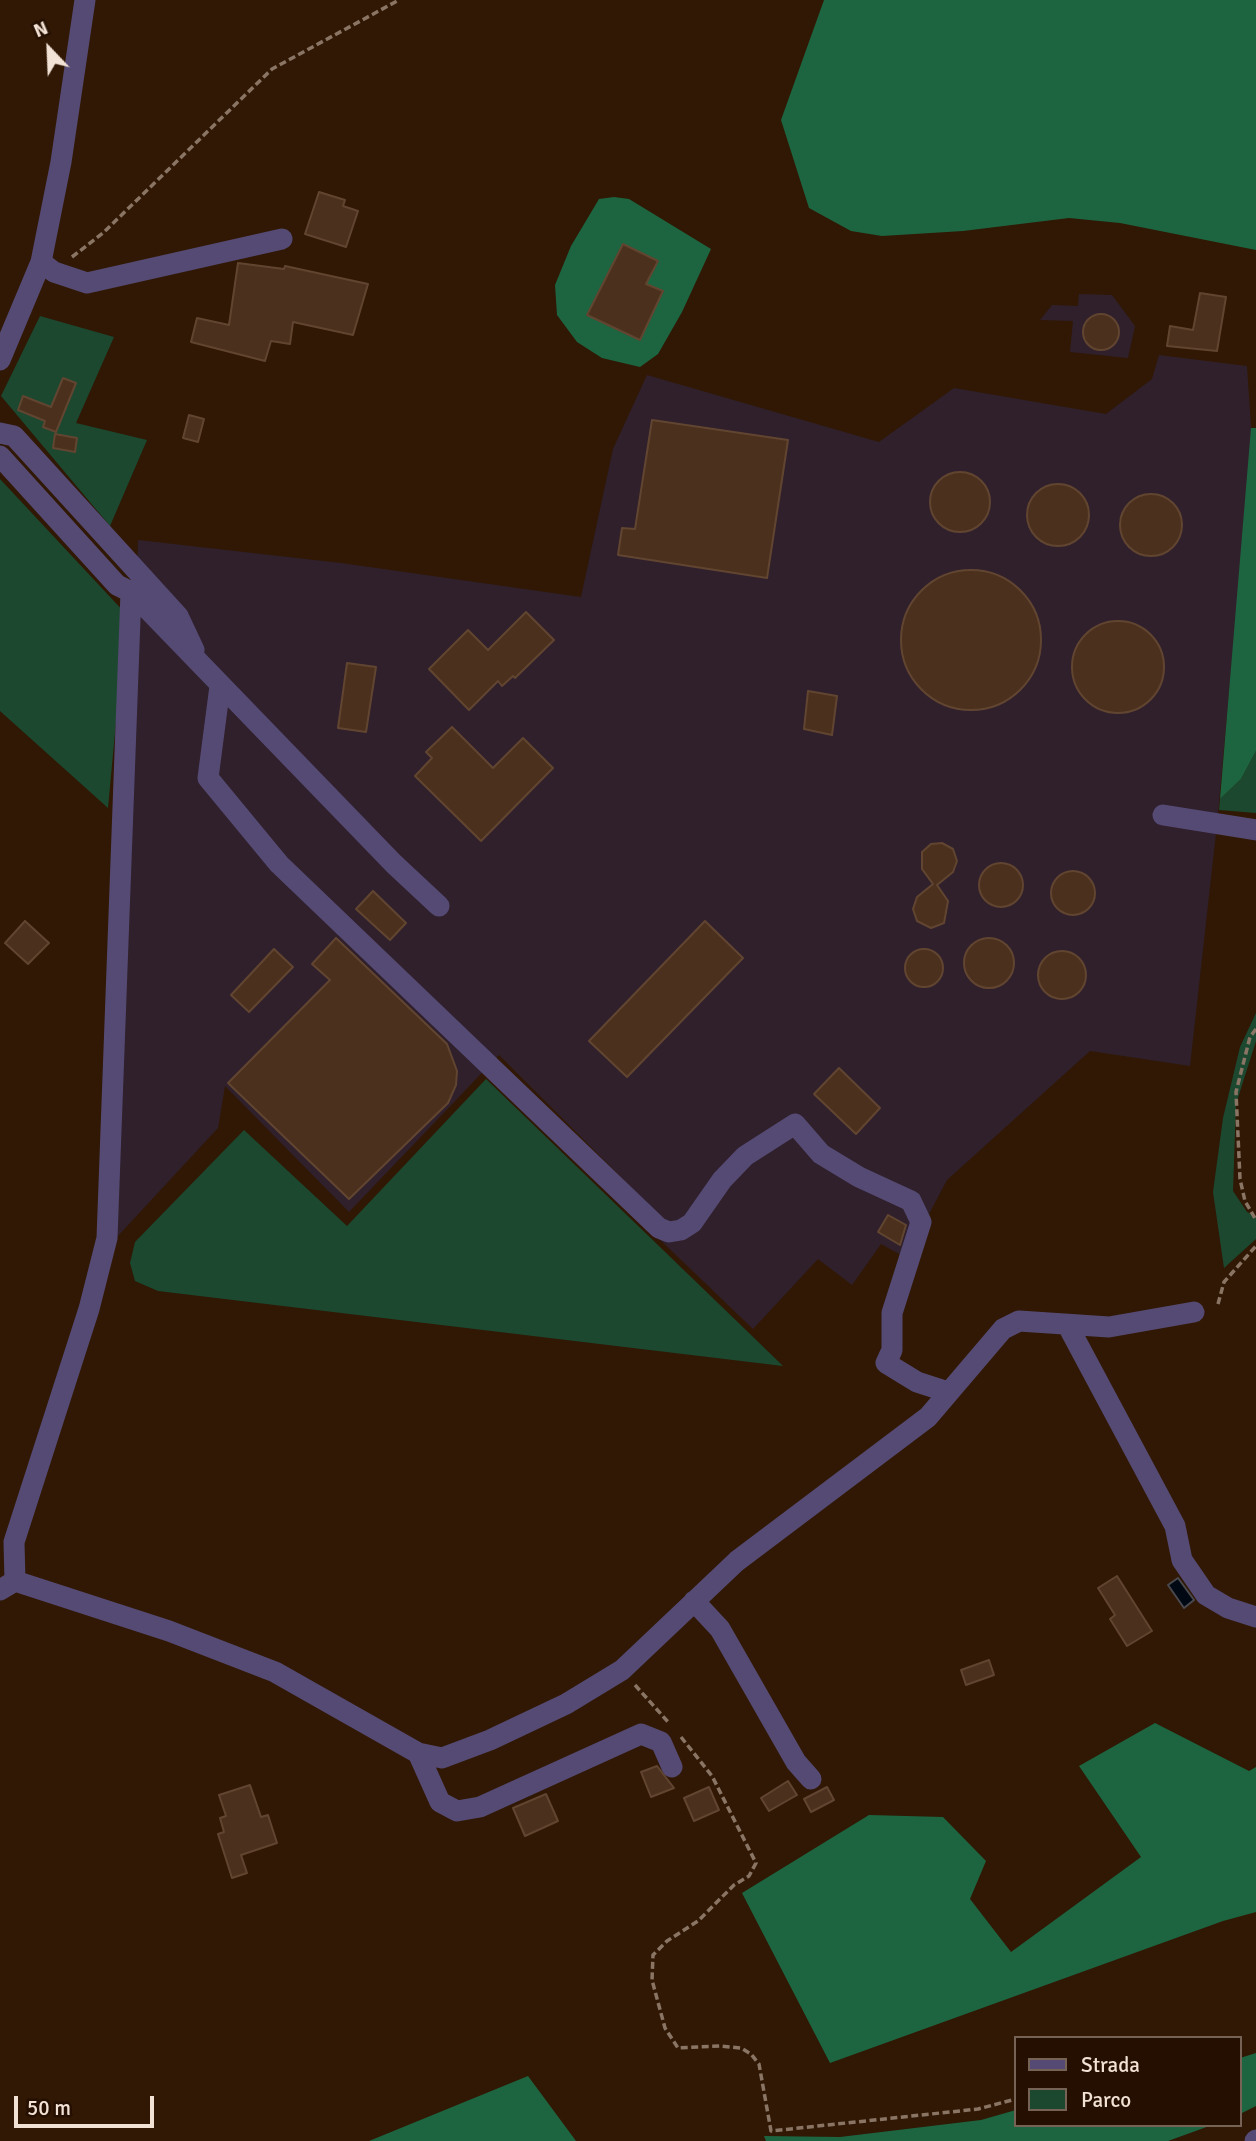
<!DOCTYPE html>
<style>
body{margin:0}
#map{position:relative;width:1256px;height:2141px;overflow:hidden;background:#301804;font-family:Signika,sans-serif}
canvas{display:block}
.legend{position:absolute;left:1014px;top:2036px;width:228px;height:91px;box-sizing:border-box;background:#250f00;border:2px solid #776355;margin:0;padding:9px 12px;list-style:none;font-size:21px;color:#f2e1d5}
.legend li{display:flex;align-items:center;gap:14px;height:35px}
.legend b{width:35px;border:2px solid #776355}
.north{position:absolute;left:14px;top:14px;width:70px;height:70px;-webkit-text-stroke:5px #250f00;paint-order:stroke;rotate:337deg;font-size:19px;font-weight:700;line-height:28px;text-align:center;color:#f2e1d5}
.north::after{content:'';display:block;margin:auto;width:24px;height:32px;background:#f2e1d5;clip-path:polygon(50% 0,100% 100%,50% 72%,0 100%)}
.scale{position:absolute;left:14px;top:2096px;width:140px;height:32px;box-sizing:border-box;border:4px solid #f2e1d5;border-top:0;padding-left:9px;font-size:21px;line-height:24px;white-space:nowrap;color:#f2e1d5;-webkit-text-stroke:5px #250f00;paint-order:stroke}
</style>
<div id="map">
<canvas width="1256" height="2141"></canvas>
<ul class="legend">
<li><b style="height:9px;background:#554a74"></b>Strada</li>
<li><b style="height:19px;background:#1c4830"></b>Parco</li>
</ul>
<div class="north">N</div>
<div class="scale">50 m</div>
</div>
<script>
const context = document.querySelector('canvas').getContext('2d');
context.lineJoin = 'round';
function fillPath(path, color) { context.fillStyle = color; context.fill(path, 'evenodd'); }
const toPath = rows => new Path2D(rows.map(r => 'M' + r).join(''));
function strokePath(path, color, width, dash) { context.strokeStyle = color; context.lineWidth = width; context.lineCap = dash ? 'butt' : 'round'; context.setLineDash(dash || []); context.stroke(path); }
fillPath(toPath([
 [1079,294,1112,295,1135,326,1128,358,1070,352,1073,321,1040,320,1052,305,1078,306],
 [1159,355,1247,366,1252,442,1217,824,1190,1066,1090,1051,947,1180,929,1214,912,1261,881,1244,852,1285,818,1259,753,1329,654,1234,666,1222,499,1055,349,1212,225,1086,218,1128,117,1237,138,540,341,563,581,597,613,449,647,375,879,442,954,388,1106,414,1152,379]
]), '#30202b');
fillPath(toPath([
 [40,316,114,337,76,423,147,440,110,526,1,396],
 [0,479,126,614,108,808,0,711],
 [1256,751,1256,813,1219,810,1220,799,1241,779],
 [1256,1013,1256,1041,1236,1104,1233,1191,1247,1212,1256,1216,1256,1239,1224,1268,1213,1192,1223,1118,1240,1047],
 [486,1079,749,1333,783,1366,158,1291,135,1281,130,1263,135,1242,244,1130,347,1226]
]), '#1c4830');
fillPath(toPath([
 [824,0,1256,0,1256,250,1120,223,1069,218,963,231,882,236,851,231,809,208,781,120],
 [614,197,629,199,711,249,682,312,658,354,640,367,602,358,577,342,557,315,555,285,571,246,599,199],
 [1251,428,1256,428,1256,751,1241,779,1220,799],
 [1155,1723,1249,1771,1256,1767,1256,1912,1223,1921,830,2063,742,1893,869,1815,943,1817,986,1861,970,1899,1011,1952,1141,1857,1079,1766],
 [1256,2053,1256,2106,1240,2114,1240,2058],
 [528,2076,576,2141,369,2141],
 [1016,2110,1016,2125,1212,2125,1168,2141,766,2141,764,2136,840,2137,981,2120]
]), '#1d6540');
const water = toPath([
 [1178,1578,1194,1600,1184,1608,1168,1585,1178,1578]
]);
fillPath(water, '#000813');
strokePath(water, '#49494d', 2);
const building = toPath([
 [319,192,345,200,343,206,358,211,346,247,305,234,319,192],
 [623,244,658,261,646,284,663,291,640,340,587,315,623,244],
 [238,263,284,269,285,266,368,284,353,335,293,322,290,344,271,341,265,361,191,342,197,318,229,325,238,263],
 [1200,293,1226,297,1217,351,1167,346,1170,326,1193,330,1200,293],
 '1083 332a18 18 0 1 1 36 0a18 18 0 1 1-36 0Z',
 [63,378,76,383,56,432,43,427,45,421,18,410,23,396,51,407,63,378],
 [189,415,204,419,198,442,183,438,189,415],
 [652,420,788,440,767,578,618,555,622,528,635,529,652,420],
 [55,434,77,438,75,452,53,448,55,434],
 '930 502a30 30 0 1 1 60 0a30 30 0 1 1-60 0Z',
 '1027 515a31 31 0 1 1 62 0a31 31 0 1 1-62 0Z',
 '1120 525a31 31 0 1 1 62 0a31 31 0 1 1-62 0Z',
 '901 640a70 70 0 1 1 140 0a70 70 0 1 1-140 0Z',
 [526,612,554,640,515,678,513,676,502,686,498,681,469,710,429,669,468,630,488,650,526,612],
 '1072 667a46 46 0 1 1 92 0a46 46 0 1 1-92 0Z',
 [347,663,376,667,366,732,338,728,347,663],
 [808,691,837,696,832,735,804,729,808,691],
 [452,727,493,768,523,738,553,768,481,841,415,776,432,758,426,752,452,727],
 [942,843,953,849,957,861,953,872,937,885,948,901,944,923,931,928,917,921,913,909,917,897,933,884,922,869,922,852,931,844,942,843],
 '979 885a22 22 0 1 1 44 0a22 22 0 1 1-44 0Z',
 '1051 893a22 22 0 1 1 44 0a22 22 0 1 1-44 0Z',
 [373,891,406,923,390,940,356,909,373,891],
 [25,921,49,943,28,964,5,943,25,921],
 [705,921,743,958,627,1077,589,1041,705,921],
 '964 963a25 25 0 1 1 50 0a25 25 0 1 1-50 0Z',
 [336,938,447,1044,457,1071,456,1085,448,1103,349,1199,228,1083,330,980,312,964,336,938],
 [274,949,293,967,249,1012,231,995,274,949],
 '905 968a19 19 0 1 1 38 0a19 19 0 1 1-38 0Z',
 '1038 975a24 24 0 1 1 48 0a24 24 0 1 1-48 0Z',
 [839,1068,880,1108,856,1134,814,1094,839,1068],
 [888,1215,906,1225,900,1245,878,1232,888,1215],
 [1117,1576,1152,1631,1127,1646,1110,1619,1115,1615,1098,1588,1117,1576],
 [989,1660,994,1675,966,1685,961,1670,989,1660],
 [657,1766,674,1788,651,1797,641,1772,657,1766],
 [788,1781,797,1795,769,1811,761,1798,788,1781],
 [250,1785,261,1817,268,1815,277,1843,241,1855,247,1873,232,1878,218,1834,224,1832,220,1818,226,1816,219,1795,250,1785],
 [709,1787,719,1810,694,1821,684,1798,709,1787],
 [827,1787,834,1800,811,1812,804,1799,827,1787],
 [546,1794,558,1821,525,1836,513,1808,546,1794]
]);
fillPath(building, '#4b311d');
strokePath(building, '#614531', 2);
strokePath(toPath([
 [72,257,103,233,272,69,399,0],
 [1256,1029,1250,1037,1236,1092,1240,1179,1245,1201,1256,1220],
 [1218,1304,1224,1282,1256,1246],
 [635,1685,669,1723],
 [681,1737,712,1776,756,1863,749,1876,734,1885,698,1921,667,1941,653,1955,652,1980,665,2028,678,2048,720,2046,741,2048,751,2054,759,2064,771,2131,978,2109,1016,2099]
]), '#8a7565', 3.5, [7, 3.5]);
strokePath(toPath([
 [41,262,54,272,87,283,282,239],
 [0,360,41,262,61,162,85,0],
 [0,433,14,436,178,616,194,650],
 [0,456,117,585,131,592,394,864,439,906],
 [220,686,208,778,279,864,659,1228,669,1232,681,1230,692,1223,722,1180,745,1156,795,1124,821,1154,859,1177,911,1201,921,1222,892,1313,892,1350,886,1363,917,1382,948,1392],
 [1163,815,1256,830],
 [1068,1326,1175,1526,1182,1560,1206,1595,1228,1608,1256,1617],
 [15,1581,169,1631,275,1672,418,1753,442,1758,490,1740,566,1704,622,1670,737,1561,928,1417,1003,1329,1019,1321,1109,1327,1194,1312],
 [0,1590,15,1581,14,1542,89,1309,107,1238,131,592],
 [694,1601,720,1629,796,1762,811,1779],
 [418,1753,440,1802,457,1811,480,1807,641,1734,661,1742,672,1767],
 [1255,2141,1256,2140]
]), '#554a74', 21);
</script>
